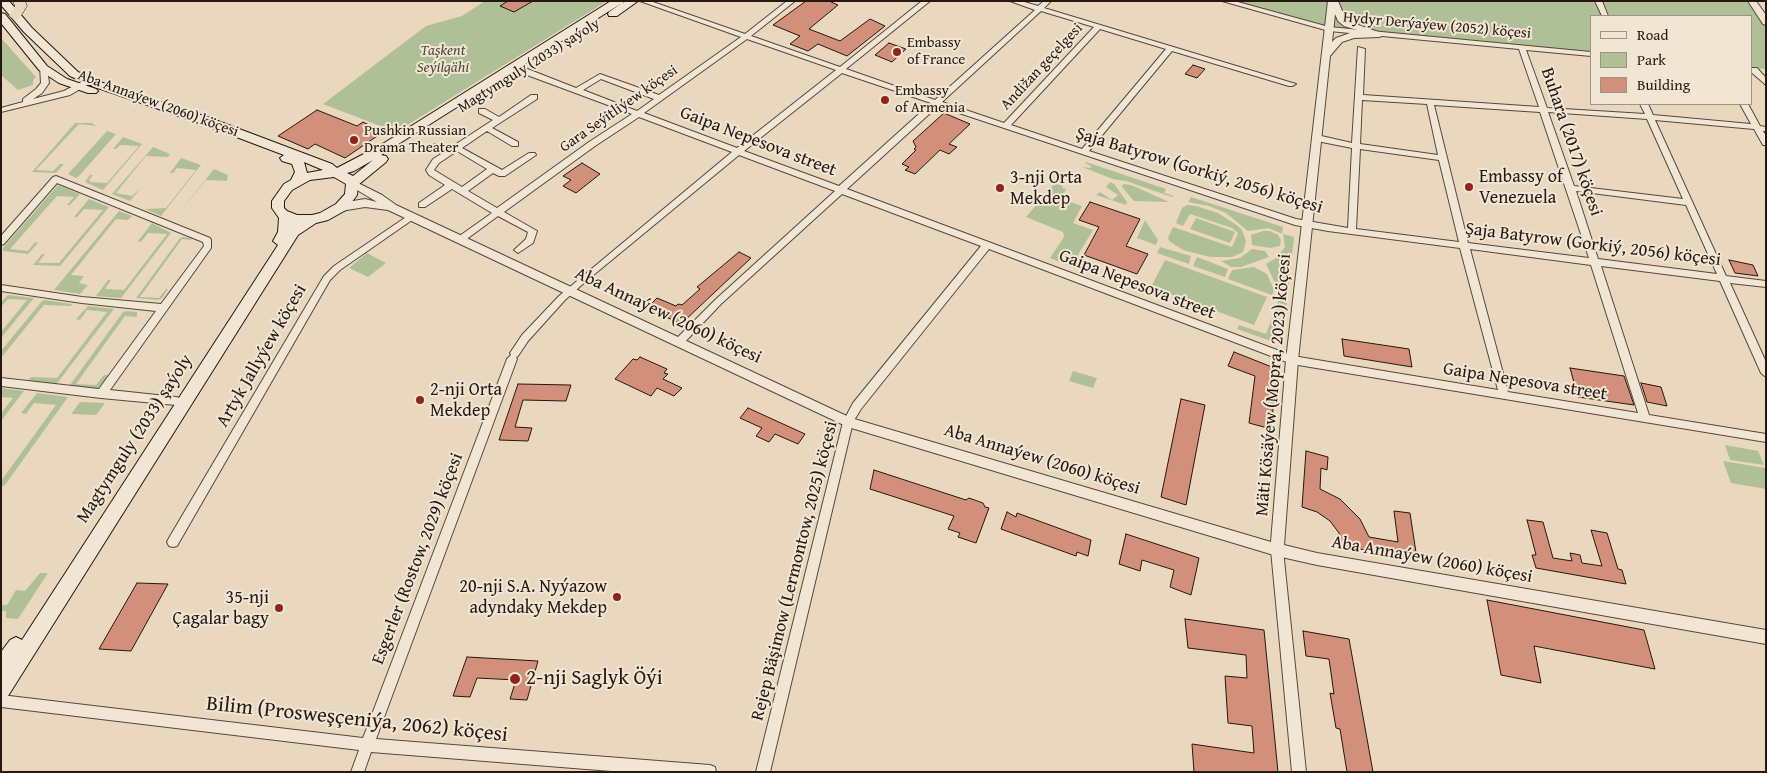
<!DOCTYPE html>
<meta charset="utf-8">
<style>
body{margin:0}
#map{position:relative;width:1767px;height:773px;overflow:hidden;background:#e9d8bd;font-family:"Gentium Book Plus",serif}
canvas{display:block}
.frame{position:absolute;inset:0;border:2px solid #271710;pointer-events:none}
.legend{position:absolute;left:1590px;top:15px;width:162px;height:90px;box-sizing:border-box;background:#f1e6d4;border:1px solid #a09386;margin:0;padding:6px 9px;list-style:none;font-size:15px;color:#271710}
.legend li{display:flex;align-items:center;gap:10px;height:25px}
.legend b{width:25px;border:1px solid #a09386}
</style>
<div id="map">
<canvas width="1767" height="773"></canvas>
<div class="frame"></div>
<ul class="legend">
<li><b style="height:6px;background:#f1e6d4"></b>Road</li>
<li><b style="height:14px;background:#b0c096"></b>Park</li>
<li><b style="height:14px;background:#d28f79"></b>Building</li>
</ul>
</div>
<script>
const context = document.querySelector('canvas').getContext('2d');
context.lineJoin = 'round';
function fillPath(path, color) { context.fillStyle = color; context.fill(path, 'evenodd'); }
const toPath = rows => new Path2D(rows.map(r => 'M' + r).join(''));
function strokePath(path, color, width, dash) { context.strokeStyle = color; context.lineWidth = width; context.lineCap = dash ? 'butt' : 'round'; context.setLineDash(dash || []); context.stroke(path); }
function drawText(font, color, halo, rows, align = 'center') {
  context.font = font + ' "Gentium Book Plus",serif'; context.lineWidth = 4; context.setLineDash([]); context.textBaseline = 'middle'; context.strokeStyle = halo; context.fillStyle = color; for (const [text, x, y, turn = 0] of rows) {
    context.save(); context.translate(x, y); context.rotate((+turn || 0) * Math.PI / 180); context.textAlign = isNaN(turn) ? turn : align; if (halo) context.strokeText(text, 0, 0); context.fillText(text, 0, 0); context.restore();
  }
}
fillPath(toPath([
 [485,1,607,1,396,132,323,104,426,26,462,16],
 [1231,1,1749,1,1766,27,1766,69,1751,68,1751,16,1591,16,1591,52,1321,26],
 [1,38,36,77,33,80,33,85,18,90,1,75],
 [75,123,92,123,96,126,79,124,36,170,53,171,60,164,64,164,56,173,32,172],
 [107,131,116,134,80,175,76,178,68,174],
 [123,137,142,144,103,190,85,182,90,175,93,175,89,180,91,182,107,183,139,146,120,145,116,149,113,149],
 [153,147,170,154,168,157,146,156,116,193,132,196,141,188,130,201,112,194],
 [181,158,201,165,161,216,145,209,166,208,196,170,177,168,173,173,170,173],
 [1086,162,1166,189,1164,193,1174,196,1172,197,1126,181,1113,179,1082,167,1090,168,1091,166,1085,163],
 [214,169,228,175,227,181,206,180,175,218],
 [1110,182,1114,184,1127,202,1126,205,1096,195,1100,192,1112,200,1118,195,1106,187],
 [1055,183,1063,186,1062,188,1066,189,1061,199,1082,206,1073,223,1093,230,1075,260,1092,267,1088,273,1050,258,1064,237,1063,232,1026,217],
 [1123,184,1131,185,1169,202,1134,201,1122,187],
 [58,185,80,194,70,205,67,205,74,197,57,196,10,249,28,251,35,242,38,243,28,254,3,251,3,248],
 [1191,197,1283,227,1282,234,1269,228,1248,231,1226,213,1209,206,1188,202],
 [89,199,109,207,60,266,33,265,42,254,45,254,38,263,59,263,103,210,84,209,77,217,74,217],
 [1187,205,1196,206,1218,213,1238,226,1242,230,1246,241,1243,252,1232,257,1210,257,1183,250,1169,241,1168,238,1173,227,1232,247,1238,233,1232,228,1190,214,1183,226,1176,223,1182,208],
 [119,211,132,216,128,220,116,219,71,275,84,276,79,283,88,285,80,294,54,290],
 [1196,218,1235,232,1230,243,1190,229],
 [1145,220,1158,240,1156,245,1137,238],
 [152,223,171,233,121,298,96,296,108,280,111,280,105,289,124,290,167,234,148,233,141,242,138,241],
 [1263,231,1270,231,1278,235,1281,240,1280,246,1270,248,1252,245,1251,235],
 [1283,234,1294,237,1282,345,1237,329,1239,325,1266,334,1282,291,1277,287,1266,264,1276,258,1285,247],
 [183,237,192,238,191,240,182,239,140,297,159,298,166,289,168,289,162,298,158,300,136,298,180,238],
 [1160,247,1191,256,1189,264,1157,253],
 [1252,249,1265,251,1269,257,1241,267,1231,267,1221,261,1240,258],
 [367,253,386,263,368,277,349,268],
 [1197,257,1228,269,1225,277,1193,266],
 [1165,260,1267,297,1254,325,1151,287],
 [1254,267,1267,274,1274,290,1272,295,1228,279,1232,270],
 [8,295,34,298,1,338,1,332,27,300,8,299,1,307,1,302],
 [45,300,72,304,71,306,44,305,1,358,1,351,42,301],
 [88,306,114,309,58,382,54,384,28,380,31,377,57,378,107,312,87,310,80,320,76,319],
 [127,311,137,312,137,317,125,316,76,384,96,385,104,375,109,375,99,387,96,389,70,385,123,312],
 [1073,371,1097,378,1093,388,1069,381],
 [1,388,24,391,1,421,1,413,13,398,1,397],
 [37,393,68,397,5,485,1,487,1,481,56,405,34,403,26,414,21,413],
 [80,402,105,403,96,415,71,414],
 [1725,445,1758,451,1764,465,1730,460],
 [1723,461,1765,468,1766,489,1731,483],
 [40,573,48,573,18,619,6,618,6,611,1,611,2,605,7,605,16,590,25,591]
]), '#b0c096');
const building = toPath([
 [508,1,533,1,514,12,500,6,508,1],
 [806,1,829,1,838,5,809,29,840,41,870,19,885,26,847,56,818,44,808,51,790,44,800,36,773,25,806,1],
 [889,43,906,49,892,62,875,55,889,43],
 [1193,65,1205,69,1197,78,1185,74,1193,65],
 [317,110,357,126,363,122,383,132,345,158,315,144,308,149,278,136,317,110],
 [944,113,970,124,949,144,957,147,949,154,940,150,915,174,905,170,909,167,902,164,916,150,914,149,916,147,913,141,944,113],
 [582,163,600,174,576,193,563,186,571,180,563,176,582,163],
 [1090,202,1140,219,1126,246,1148,254,1137,274,1084,255,1099,227,1079,220,1090,202],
 [739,252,751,258,681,324,647,308,657,298,676,306,678,304,682,305,700,289,697,287,739,252],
 [1729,260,1753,265,1758,276,1735,273,1729,260],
 [1342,339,1409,349,1412,367,1344,356,1342,339],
 [1234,352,1277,369,1271,429,1249,423,1255,376,1228,366,1234,352],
 [640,357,667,369,664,373,668,374,663,379,682,388,674,396,657,388,651,396,615,379,633,359,637,360,640,357],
 [1570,368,1624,376,1634,405,1578,397,1570,368],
 [1641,383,1661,387,1667,406,1647,402,1641,383],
 [518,384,571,385,566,401,523,400,515,427,532,428,528,441,499,440,518,384],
 [1181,399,1205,405,1186,505,1161,497,1181,399],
 [748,408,805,434,798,444,775,434,769,442,756,436,762,428,740,418,748,408],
 [1306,451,1328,457,1327,470,1321,468,1320,489,1340,499,1360,519,1369,537,1398,542,1394,511,1410,513,1417,559,1341,546,1339,533,1330,521,1317,512,1302,507,1306,451],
 [874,470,966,500,969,498,983,503,985,507,989,508,976,543,958,537,960,533,948,529,954,516,870,489,874,470],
 [1007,512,1016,517,1017,513,1091,540,1088,556,1077,552,1076,556,1001,529,1007,512],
 [1527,520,1543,522,1553,558,1572,561,1570,553,1580,555,1582,563,1602,566,1591,530,1607,533,1618,569,1622,570,1626,584,1536,568,1532,555,1536,555,1527,520],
 [1126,534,1199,558,1191,595,1170,587,1174,570,1142,560,1140,571,1119,564,1126,534],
 [137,583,168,584,131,651,99,649,137,583],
 [1487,600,1644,630,1655,669,1534,646,1541,683,1501,675,1487,600],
 [1185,619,1264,630,1278,772,1194,772,1192,744,1254,753,1252,726,1228,723,1225,676,1247,678,1246,655,1188,648,1185,619],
 [1303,631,1349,639,1373,772,1347,772,1340,729,1336,728,1330,693,1334,694,1329,659,1306,656,1303,631],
 [467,657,538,661,527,700,510,699,516,680,477,678,470,697,453,696,467,657]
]);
fillPath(building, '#d28f79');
strokePath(building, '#271710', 1);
const minor = toPath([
 [640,1,650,1,745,34,787,1,795,1,751,36,840,67,922,1,930,1,846,69,935,100,1035,10,1010,1,1021,1,1038,6,1044,1,1051,1,1044,8,1296,84,1292,86,1289,86,1172,51,1089,151,1296,219,1348,228,1352,148,1317,141,1313,138,1317,135,1352,143,1358,47,1365,49,1363,95,1539,107,1519,49,1329,31,1222,1,1234,1,1329,27,1591,52,1591,56,1526,50,1547,108,1645,114,1640,104,1648,104,1653,115,1751,124,1740,104,1748,104,1760,126,1766,127,1766,131,1763,131,1766,136,1766,145,1763,145,1754,129,1655,120,1726,276,1766,281,1766,287,1730,283,1766,362,1766,377,1761,373,1720,281,1601,266,1649,415,1766,434,1766,442,1292,364,989,249,861,409,853,422,770,772,756,772,843,422,853,403,981,246,842,194,721,304,682,345,676,345,674,342,676,339,715,300,835,191,739,155,585,282,565,300,528,341,518,356,516,357,517,359,376,739,710,765,715,767,716,772,624,772,371,752,364,772,351,772,359,750,1,707,1,695,363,738,507,359,511,355,510,353,522,335,559,296,732,152,639,117,595,146,504,212,537,231,533,243,518,253,514,250,526,239,528,232,498,216,464,241,458,241,457,239,458,237,492,213,452,189,425,207,419,207,419,203,445,185,429,175,426,170,433,159,441,154,431,147,435,144,447,150,493,120,479,113,479,109,485,109,499,117,531,95,537,95,537,99,492,128,518,142,518,146,512,146,487,131,462,148,502,170,529,153,535,153,536,155,505,176,499,176,493,173,468,191,497,208,589,142,632,114,519,72,519,68,525,68,576,88,600,74,659,95,741,37,640,1],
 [1041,11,1094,27,1004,123,942,102,1041,11],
 [1100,29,1166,49,1082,149,1011,125,1100,29],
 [747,39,836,70,737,148,644,113,747,39],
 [842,73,931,103,839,186,744,151,842,73],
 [601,79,654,99,637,111,583,90,601,79],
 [1362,100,1427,104,1438,155,1360,144,1362,100],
 [1434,105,1540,112,1589,258,1468,243,1434,105],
 [938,106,1295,225,1328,231,1460,248,1498,390,1293,356,847,189,938,106],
 [1548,112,1647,119,1683,199,1574,186,1548,112],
 [1360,149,1439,160,1459,242,1356,229,1360,149],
 [457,151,487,169,462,187,434,170,439,163,457,151],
 [1576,191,1686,205,1717,274,1598,259,1576,191],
 [1470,249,1591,265,1638,413,1508,392,1470,249],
 [1595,1,1602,1,1608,16,1602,16,1595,1],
 [40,66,43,66,47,68,49,83,42,93,33,99,64,91,87,79,90,79,94,81,70,95,1,112,1,108,23,102,23,99,36,89,41,83,40,66],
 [1751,68,1757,68,1766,78,1766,85,1751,72,1751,68],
 [56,176,210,238,211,240,211,248,110,390,176,397,180,398,181,401,180,404,176,405,101,398,1,386,1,378,99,389,156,311,82,303,1,291,1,285,82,297,161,304,204,246,203,242,57,183,4,244,1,245,1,236,53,177,56,176],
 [412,213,416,216,415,218,340,270,330,280,177,546,173,547,169,546,167,542,169,538,324,276,334,266,412,213],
 [1277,545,1281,546,1283,550,1306,772,1292,772,1271,550,1273,546,1277,545]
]);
const tertiary = toPath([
 [1328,1,1338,1,1345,18,1350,22,1384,34,1380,37,1354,38,1342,42,1330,56,1298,360,1284,545,1317,553,1766,630,1766,644,1317,565,1277,556,848,427,388,210,365,207,341,211,336,207,341,203,365,199,377,202,347,184,348,182,356,182,382,195,396,205,851,418,1271,542,1286,360,1328,1],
 [1335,14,1338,21,1344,26,1364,32,1350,33,1336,38,1332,42,1335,14],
 [1748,1,1756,1,1766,15,1766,25,1763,24,1748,1]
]);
const secondary = toPath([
 [1,1,9,1,32,28,78,72,103,83,210,118,332,164,337,168,381,145,611,1,624,1,623,3,626,1,638,1,617,16,609,16,608,14,609,12,622,3,381,155,386,156,388,159,386,162,358,185,357,195,346,210,328,220,316,223,298,235,8,696,1,698,1,652,10,640,16,637,22,640,278,245,273,241,278,232,279,218,272,208,272,201,284,184,291,180,295,172,292,164,282,161,280,158,284,155,202,124,95,87,70,76,24,32,1,5,1,1],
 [373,160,353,176,347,173,354,171,373,160],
 [304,162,323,170,307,173,304,162],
 [334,177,346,184,345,194,336,204,320,213,312,215,297,215,287,211,284,208,284,201,292,190,310,180,334,177],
 [1,13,5,14,47,66,67,79,96,89,98,91,96,93,88,93,59,83,39,70,1,23,1,13]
]);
const trunk = toPath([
 [13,1,25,1,27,6,19,19,15,20,9,16,15,6,13,1]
]);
strokePath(minor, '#58473b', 2);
strokePath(tertiary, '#58473b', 2);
strokePath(secondary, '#271710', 2);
strokePath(trunk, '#271710', 1);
fillPath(minor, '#f1e6d4');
fillPath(tertiary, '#f1e6d4');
fillPath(secondary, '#f1e6d4');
fillPath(trunk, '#e9d8bd');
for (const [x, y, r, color] of [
 [897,52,5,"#8f2418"],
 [885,100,5,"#8f2418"],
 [354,140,5,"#8f2418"],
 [1469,187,5,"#8f2418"],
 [1000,188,5,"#8f2418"],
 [420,400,5,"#8f2418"],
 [617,597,5,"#8f2418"],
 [279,608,5,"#8f2418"],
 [515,679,6,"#8f2418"]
]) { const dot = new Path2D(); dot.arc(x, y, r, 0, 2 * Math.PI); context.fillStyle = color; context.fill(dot); strokePath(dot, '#f1e6d4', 2); }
drawText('15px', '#271710', '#f1e6d4', [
 ["Hydyr Derýaýew (2052) köçesi",1437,26,5],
 ["Magtymguly (2033) şaýoly",529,66,-32],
 ["Andižan geçelgesi",1042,67,-47],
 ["Aba Annaýew (2060) köçesi",158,104,20],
 ["Gara Seýitliýew köçesi",619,109,-35]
]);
drawText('15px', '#271710', '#f1e6d4', [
 ["Embassy",907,43],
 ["of France",907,60],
 ["Embassy",895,91],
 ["of Armenia",895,108],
 ["Pushkin Russian",364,131],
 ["Drama Theater",364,148]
], 'left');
drawText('italic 15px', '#504a38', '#f1e6d4', [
 ["Taşkent",443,51],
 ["Seýilgähi",443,68]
]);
drawText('18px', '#271710', '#f1e6d4', [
 ["Gaipa Nepesova street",758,142,21],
 ["Buhara (2017) köçesi",1571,142,71],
 ["Şaja Batyrow (Gorkiý, 2056) köçesi",1199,171,17],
 ["Şaja Batyrow (Gorkiý, 2056) köçesi",1593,245,7],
 ["Gaipa Nepesova street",1137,285,21],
 ["Aba Annaýew (2060) köçesi",668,316,25],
 ["Artyk Jallyýew köçesi",262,356,-60],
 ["Gaipa Nepesova street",1525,382,9],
 ["Mäti Kösäýew (Mopra, 2023) köçesi",1274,385,-85],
 ["Magtymguly (2033) şaýoly",135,439,-57],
 ["Aba Annaýew (2060) köçesi",1042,460,17],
 ["Esgerler (Rostow, 2029) köçesi",418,559,-69],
 ["Aba Annaýew (2060) köçesi",1432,560,10],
 ["Rejep Bäşimow (Lermontow, 2025) köçesi",795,571,-76]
]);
drawText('18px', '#271710', '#f1e6d4', [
 ["Embassy of",1479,177],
 ["Venezuela",1479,198],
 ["3-nji Orta",1010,178],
 ["Mekdep",1010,199],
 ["2-nji Orta",430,390],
 ["Mekdep",430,411],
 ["20-nji S.A. Nyýazow",607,587,"right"],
 ["adyndaky Mekdep",607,608,"right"],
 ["35-nji",269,598,"right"],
 ["Çagalar bagy",269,619,"right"]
], 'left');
drawText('21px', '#271710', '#f1e6d4', [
 ["2-nji Saglyk Öýi",526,679]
], 'left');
drawText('21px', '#271710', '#f1e6d4', [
 ["Bilim (Prosweşçeniýa, 2062) köçesi",357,720,6]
]);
</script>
